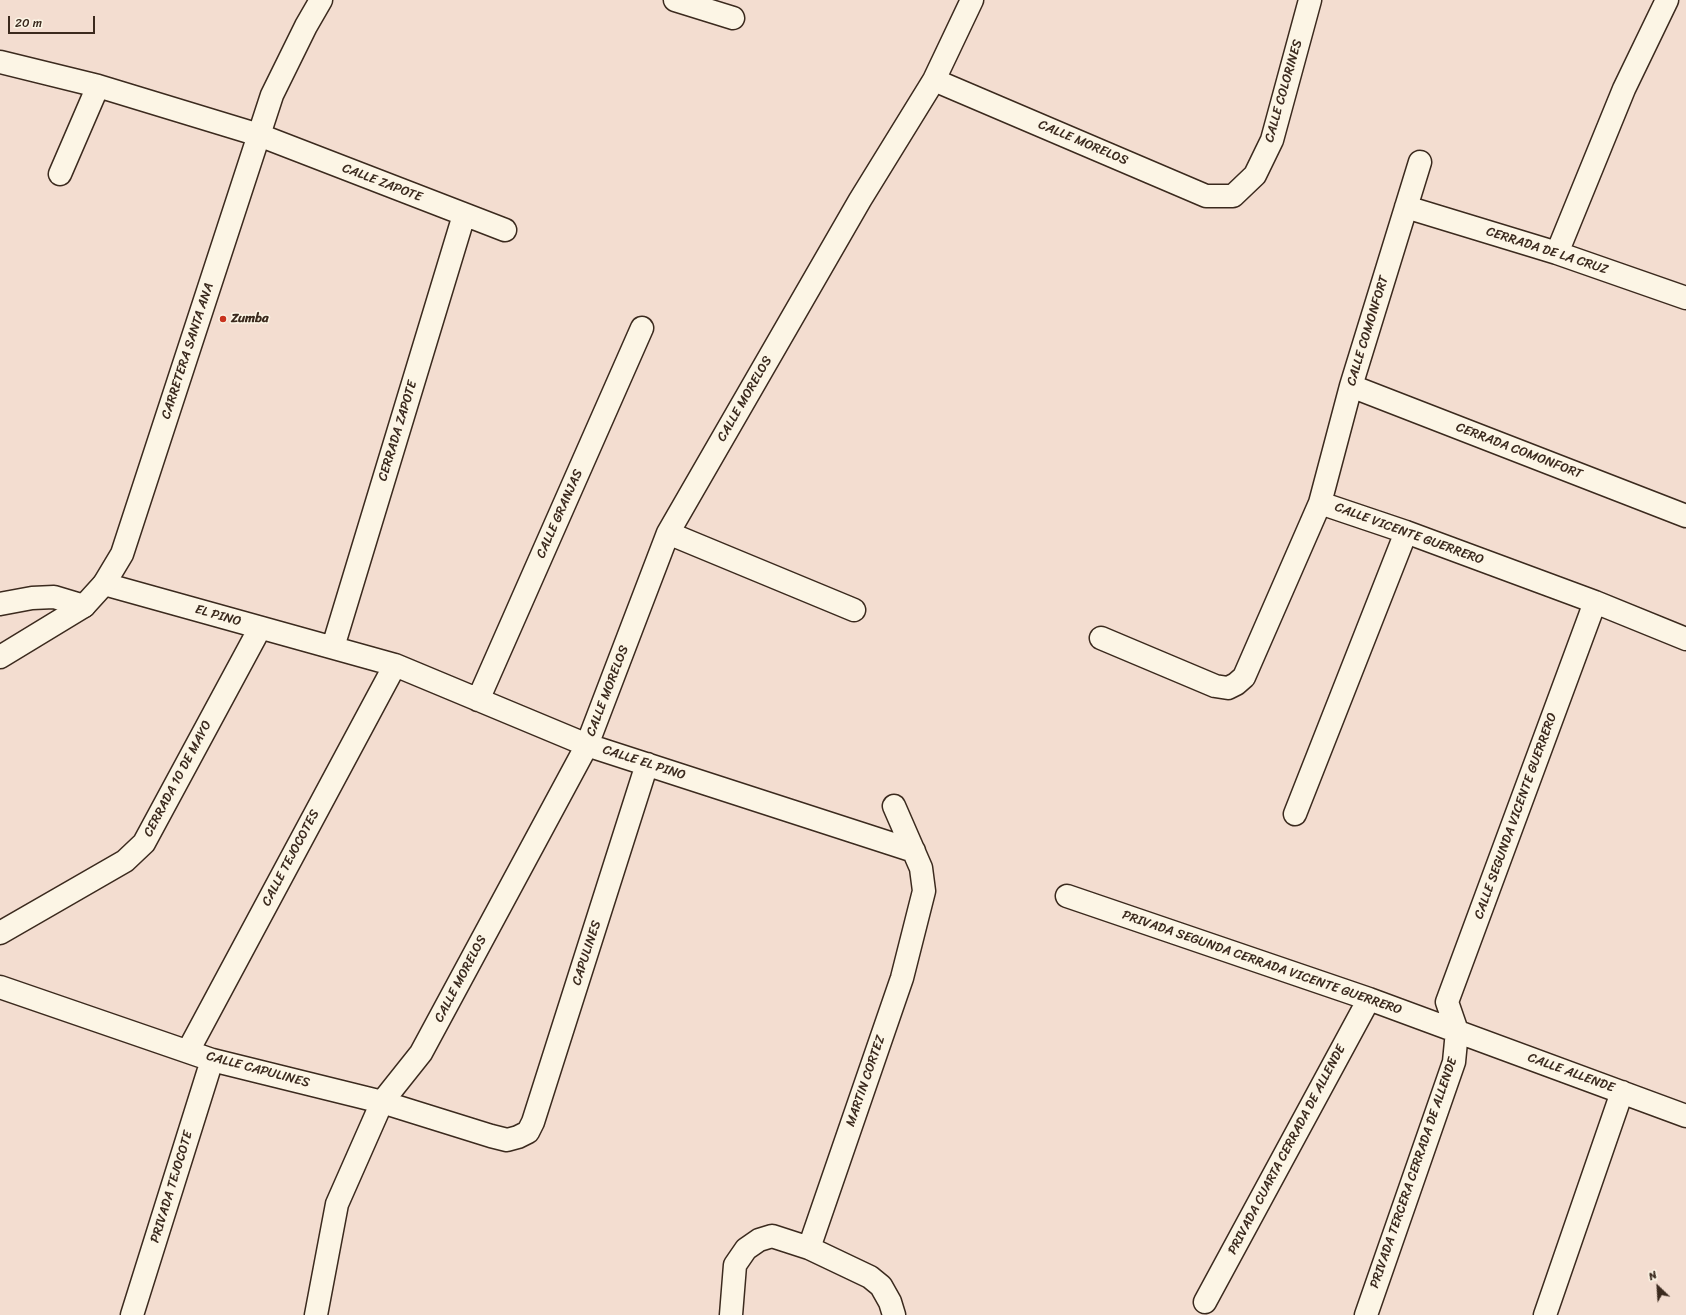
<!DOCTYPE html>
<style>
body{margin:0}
#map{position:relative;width:1686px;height:1315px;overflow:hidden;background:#f3ddd0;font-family:Sriracha,sans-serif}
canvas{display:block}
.north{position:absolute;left:1638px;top:1267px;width:40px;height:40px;-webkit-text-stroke:3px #fcf5e5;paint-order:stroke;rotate:335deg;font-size:11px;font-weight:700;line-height:16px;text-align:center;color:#3b2a1e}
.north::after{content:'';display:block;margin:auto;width:14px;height:18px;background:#3b2a1e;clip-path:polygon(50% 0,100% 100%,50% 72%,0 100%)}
.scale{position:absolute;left:8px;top:16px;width:87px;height:18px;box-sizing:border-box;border:2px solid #3b2a1e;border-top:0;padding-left:5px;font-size:12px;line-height:14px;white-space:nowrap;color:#3b2a1e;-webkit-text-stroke:3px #fcf5e5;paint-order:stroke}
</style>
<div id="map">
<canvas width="1686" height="1315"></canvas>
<div class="north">N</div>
<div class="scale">20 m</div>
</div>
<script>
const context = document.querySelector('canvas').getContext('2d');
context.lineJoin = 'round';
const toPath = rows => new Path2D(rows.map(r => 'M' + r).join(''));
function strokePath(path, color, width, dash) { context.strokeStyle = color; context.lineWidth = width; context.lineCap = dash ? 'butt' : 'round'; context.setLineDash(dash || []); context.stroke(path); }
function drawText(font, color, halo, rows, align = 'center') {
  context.font = font + ' Sriracha,sans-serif'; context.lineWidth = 3; context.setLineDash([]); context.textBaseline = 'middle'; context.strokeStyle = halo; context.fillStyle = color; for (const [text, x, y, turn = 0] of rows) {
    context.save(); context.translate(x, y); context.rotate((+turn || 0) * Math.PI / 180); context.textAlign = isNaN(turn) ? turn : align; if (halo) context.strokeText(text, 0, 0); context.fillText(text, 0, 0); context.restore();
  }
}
const street = toPath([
 [675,0,733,18],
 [0,62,98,86,259,135,505,230],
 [934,80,1206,196,1233,196,1255,175,1272,140,1310,0],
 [60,174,98,86],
 [1406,207,1557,253,1686,298],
 [1557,253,1624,89,1667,0],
 [1351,386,1686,516],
 [1320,503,1406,532,1595,602,1686,639],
 [668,533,854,610],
 [104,584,395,665,587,745,914,851],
 [0,604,32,598,54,597,84,606],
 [1101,638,1215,686,1228,688,1236,684,1244,677,1320,503,1351,386,1420,162],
 [333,647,464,215],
 [478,700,642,328],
 [1295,814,1406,532],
 [1067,896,1369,999,1686,1116],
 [0,933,125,861,144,843,260,628],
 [0,987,212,1060,382,1102,491,1136,507,1140,518,1137,528,1132,533,1122,647,764],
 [188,1051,395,665],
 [809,1248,902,978,924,891,921,868,894,806],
 [1205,1302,1369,999],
 [132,1315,212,1060],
 [316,1315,337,1204,382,1102,421,1053,587,745,668,533,860,200,934,80,972,0],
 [731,1315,735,1265,746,1249,759,1240,772,1236,809,1248,870,1277,881,1286,890,1302,894,1315],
 [1366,1315,1454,1062,1457,1031,1447,1002,1595,602],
 [1545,1315,1622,1092]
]);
const secondary = toPath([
 [0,657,84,606,104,584,122,554,272,95,306,26,321,0]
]);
strokePath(street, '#3b2a1e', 25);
strokePath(secondary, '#3b2a1e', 25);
strokePath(street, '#fcf5e5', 22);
strokePath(secondary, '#fcf5e5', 22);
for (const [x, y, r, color] of [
 [223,319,4,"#c8321e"]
]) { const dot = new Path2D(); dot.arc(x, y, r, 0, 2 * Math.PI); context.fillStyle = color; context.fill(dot); strokePath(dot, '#fcf5e5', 1.5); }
drawText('13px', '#3b2a1e', '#fcf5e5', [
 ["CALLE COLORINES",1284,91,-74],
 ["CALLE MORELOS",1083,143,23],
 ["CALLE ZAPOTE",382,183,21],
 ["CERRADA DE LA CRUZ",1547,251,18],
 ["CALLE COMONFORT",1368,331,-73],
 ["CARRETERA SANTA ANA",188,351,-72],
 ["CALLE MORELOS",745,399,-60],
 ["CERRADA ZAPOTE",398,431,-73],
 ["CERRADA COMONFORT",1519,451,21],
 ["CALLE GRANJAS",560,514,-66],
 ["CALLE VICENTE GUERRERO",1409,534,20],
 ["EL PINO",218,616,16],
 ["CALLE MORELOS",608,691,-69],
 ["CALLE EL PINO",644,763,18],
 ["CERRADA 10 DE MAYO",178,779,-62],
 ["CALLE SEGUNDA VICENTE GUERRERO",1516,816,-70],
 ["CALLE TEJOCOTES",291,858,-62],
 ["CAPULINES",587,953,-72],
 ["PRIVADA SEGUNDA CERRADA VICENTE GUERRERO",1262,963,19],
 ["CALLE MORELOS",461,979,-62],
 ["CALLE CAPULINES",258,1070,15],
 ["CALLE ALLENDE",1571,1073,20],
 ["MARTIN CORTEZ",866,1081,-71],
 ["PRIVADA CUARTA CERRADA DE ALLENDE",1287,1150,-62],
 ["PRIVADA TERCERA CERRADA DE ALLENDE",1414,1173,-71],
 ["PRIVADA TEJOCOTE",172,1187,-73]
]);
drawText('bold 13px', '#3b2a1e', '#fcf5e5', [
 ["Zumba",231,319]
], 'left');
</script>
